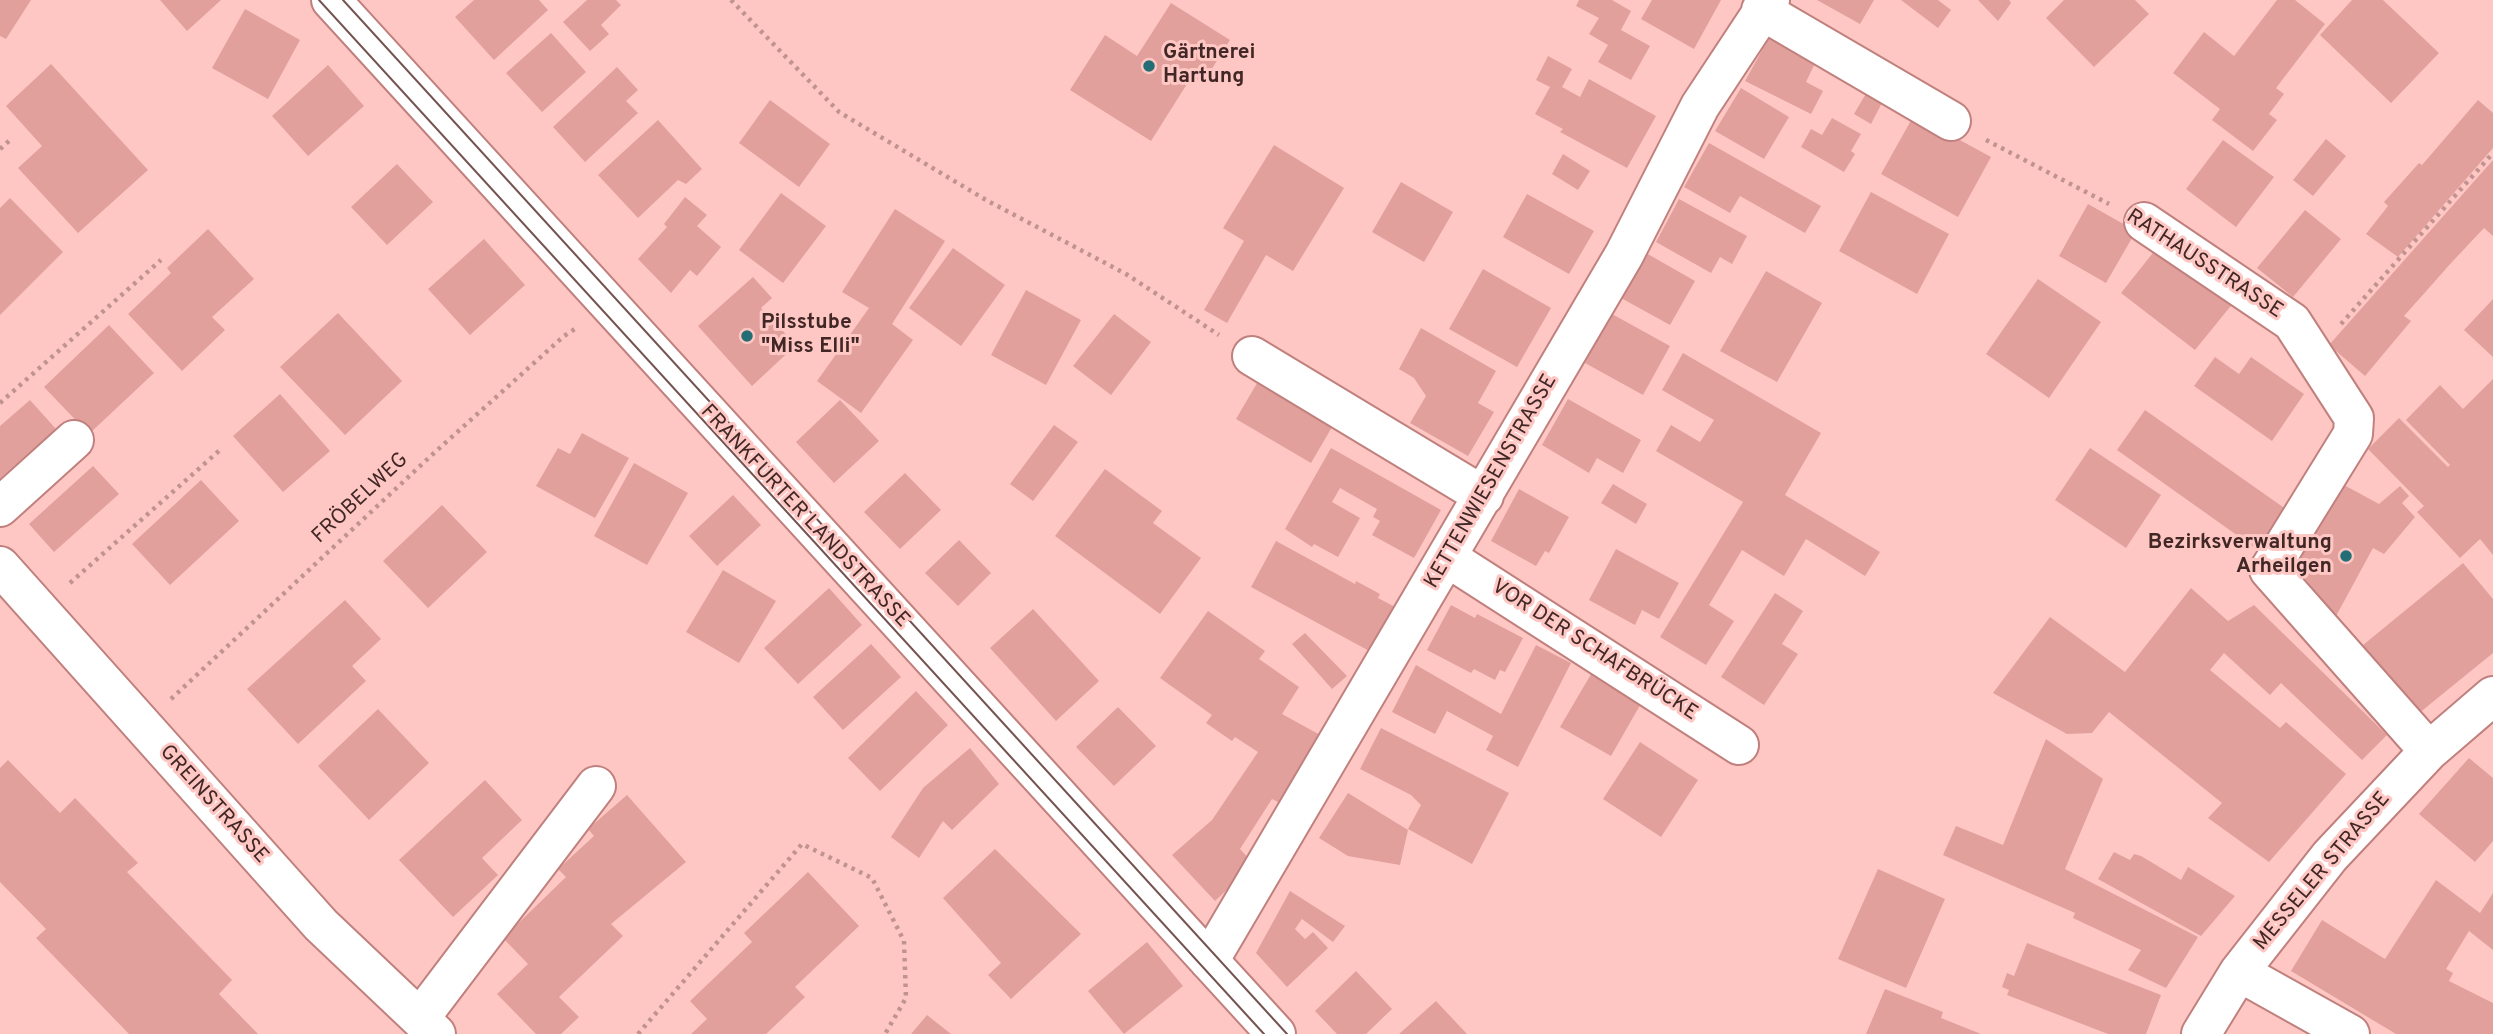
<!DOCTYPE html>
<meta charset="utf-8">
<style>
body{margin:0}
canvas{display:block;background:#fec7c3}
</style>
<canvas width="2493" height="1034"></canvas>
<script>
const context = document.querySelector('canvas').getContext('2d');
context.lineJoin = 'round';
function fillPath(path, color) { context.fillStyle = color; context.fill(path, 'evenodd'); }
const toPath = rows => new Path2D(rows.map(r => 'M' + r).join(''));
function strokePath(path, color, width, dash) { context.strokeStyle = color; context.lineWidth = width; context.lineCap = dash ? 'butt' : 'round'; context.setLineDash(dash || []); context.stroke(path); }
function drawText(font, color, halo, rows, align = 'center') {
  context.font = font + ' Overpass,sans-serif'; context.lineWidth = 6; context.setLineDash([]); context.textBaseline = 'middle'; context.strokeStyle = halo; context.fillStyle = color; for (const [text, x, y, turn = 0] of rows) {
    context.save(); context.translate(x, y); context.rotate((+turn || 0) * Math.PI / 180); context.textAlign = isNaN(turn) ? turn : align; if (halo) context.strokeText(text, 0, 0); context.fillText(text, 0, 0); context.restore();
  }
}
fillPath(toPath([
 [0,0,31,0,6,39,0,36],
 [160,0,221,0,187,31],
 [474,0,539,0,548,10,494,60,455,17],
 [587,0,616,0,621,5,601,25,609,34,590,51,563,22],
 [1579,0,1612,0,1631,11,1621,30,1650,46,1631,80,1598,62,1608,45,1589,34,1599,18,1576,6],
 [1652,0,1721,0,1694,49,1641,19],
 [1817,0,1874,0,1860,24],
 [1901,0,1938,0,1951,10,1938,28],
 [1978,0,2009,0,2011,3,1998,21],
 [2064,0,2135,0,2149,14,2094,67,2046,18],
 [2277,0,2295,0,2325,24,2276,88,2284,94,2269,114,2277,120,2253,151,2212,120,2220,109,2173,73,2204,32,2234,56],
 [2352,0,2383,0,2439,53,2391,103,2320,35],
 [1171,3,1230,40,1203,83,1192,76,1151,141,1070,90,1105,35,1137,56],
 [245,9,300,40,268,99,212,68],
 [551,33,586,72,542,112,506,73],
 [1771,34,1817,59,1806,82,1823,91,1811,114,1745,81],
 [1548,56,1572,69,1562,87,1580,97,1589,79,1656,116,1627,168,1560,132,1563,129,1535,114,1550,87,1536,80],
 [51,64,148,170,78,233,18,168,42,146,6,106],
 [328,65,364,106,308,156,272,116],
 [617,67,638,90,626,101,638,113,585,162,553,127],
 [1741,88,1789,117,1764,159,1715,131],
 [1868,90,1884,99,1871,124,1854,114],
 [770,100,830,144,799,187,739,143],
 [2478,100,2493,113,2493,148,2398,257,2366,234,2388,206,2384,202,2419,163,2422,165],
 [1914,115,1991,157,1958,217,1881,174],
 [1832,118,1861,134,1851,151,1855,154,1844,172,1801,147,1811,129,1822,135],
 [658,120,702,169,686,184,678,180,638,218,598,175],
 [2326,139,2346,156,2313,196,2293,180],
 [2223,140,2274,177,2236,227,2186,189],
 [1709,143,1821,206,1805,233,1740,196,1730,213,1684,187],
 [1274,145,1344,188,1293,271,1266,255,1227,323,1204,310,1244,241,1223,228],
 [1563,154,1590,171,1578,190,1552,174],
 [2493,160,2493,236,2484,228,2452,262,2404,316,2411,321,2365,376,2329,345],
 [397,164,433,202,387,245,351,207],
 [1401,182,1453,212,1424,262,1372,232],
 [1871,192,1949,234,1917,294,1839,251],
 [781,193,826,226,783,283,739,250],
 [1527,194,1594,231,1569,274,1503,237],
 [685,197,707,215,697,226,721,247,697,276,690,270,671,293,638,259,667,227,664,224],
 [10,198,63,252,0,315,0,208],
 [1679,199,1747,236,1732,264,1720,257,1711,273,1656,242],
 [2088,204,2136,231,2106,283,2059,256],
 [895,209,945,241,892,324,913,340,861,413,817,381,869,308,842,292],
 [2305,210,2341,239,2293,297,2257,268],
 [208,229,254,279,212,317,225,330,182,371,128,314,171,273,167,268],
 [484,239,525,285,470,335,428,289],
 [2160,244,2234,302,2195,350,2121,293],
 [953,248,1005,285,961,346,909,308],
 [1646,253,1695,281,1670,325,1621,298],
 [1483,269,1551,308,1517,367,1449,329],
 [1766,271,1822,303,1777,382,1720,351],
 [753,277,772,298,761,308,796,345,752,386,698,326],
 [2038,279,2101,322,2049,398,1986,354],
 [1026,290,1081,320,1046,385,991,355],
 [2493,299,2493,357,2464,330],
 [338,313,402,381,345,435,280,367],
 [1114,314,1151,342,1111,395,1073,366],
 [1612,314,1670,346,1643,395,1585,363],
 [109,325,154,373,89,434,44,387],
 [1421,328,1496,371,1478,403,1494,412,1468,456,1410,423,1426,396,1414,378,1399,369],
 [1683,353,1821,433,1785,495,1880,552,1865,576,1806,539,1784,576,1742,550,1709,605,1734,621,1706,665,1660,637,1743,502,1656,451,1671,425,1700,442,1714,420,1662,390],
 [2215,357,2239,374,2251,357,2304,394,2272,441,2194,386],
 [1260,378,1335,422,1311,463,1236,419],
 [2493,379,2493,555,2480,539,2460,558,2417,512,2424,506,2368,449,2399,418,2448,467,2450,465,2406,420,2440,385,2463,409],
 [280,394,330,451,283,492,233,436],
 [1568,399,1641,440,1623,473,1597,458,1589,473,1542,445],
 [30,400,56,429,0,479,0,426],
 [840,400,879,441,834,483,796,442],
 [2145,410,2290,512,2262,553,2117,450],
 [1054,425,1078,442,1033,501,1010,484],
 [582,433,629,458,595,518,536,486,558,448,570,454],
 [1331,448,1441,510,1414,558,1372,535,1380,521,1373,517,1377,509,1340,488,1332,502,1360,518,1338,557,1314,544,1312,547,1285,529],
 [2090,448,2161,495,2126,548,2055,500],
 [634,463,688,493,647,565,594,536],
 [93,466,119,494,54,552,29,524],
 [1105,469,1162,511,1153,523,1201,558,1160,614,1055,536],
 [905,473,941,510,900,549,864,512],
 [201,480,239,521,170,585,132,544],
 [1613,484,1647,504,1636,524,1601,503],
 [2344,485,2379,504,2400,486,2409,496,2402,503,2415,517,2384,554,2373,548,2336,616,2296,568,2332,496],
 [1519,489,1569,517,1549,553,1545,551,1536,566,1491,541],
 [733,495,761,525,717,566,689,536],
 [442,505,487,552,428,608,383,561],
 [959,540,991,573,958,606,925,573],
 [1276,541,1355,584,1356,581,1380,594,1378,598,1397,608,1373,653,1251,587],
 [1616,549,1679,583,1659,619,1642,610,1635,625,1589,600],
 [2463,563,2493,599,2493,653,2413,718,2357,650],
 [723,570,776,601,739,663,686,632],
 [829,588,862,625,798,684,764,648],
 [2191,588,2228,621,2254,605,2387,735,2362,760,2281,683,2270,695,2224,653,2210,670,2280,728,2286,722,2346,774,2269,862,2208,818,2222,803,2109,712,2092,733,2067,734,1993,693,2050,617,2125,672],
 [1775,593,1803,611,1782,644,1798,654,1764,705,1721,677],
 [345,600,381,639,352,666,366,681,298,744,247,689],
 [1451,605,1475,618,1477,614,1523,638,1505,672,1500,670,1495,680,1474,669,1471,673,1427,650],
 [1033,609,1099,681,1056,721,990,648],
 [1208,611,1265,651,1259,659,1299,687,1282,714,1322,736,1282,804,1272,799,1240,849,1254,864,1215,901,1172,855,1212,820,1258,752,1235,737,1232,741,1206,723,1212,715,1160,678],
 [1305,633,1347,676,1332,689,1292,644],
 [871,644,901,677,843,730,813,697],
 [1536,645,1571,663,1518,767,1486,750,1493,736,1447,711,1435,734,1392,712,1416,665,1501,714],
 [1597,664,1647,693,1611,756,1560,727],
 [916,691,948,725,880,791,848,758],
 [1118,707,1156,746,1114,786,1076,747],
 [378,709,429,763,369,820,318,766],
 [1381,728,1509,793,1472,864,1408,829,1421,805,1411,795,1360,769],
 [2046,739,2103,779,2065,869,2198,937,2166,988,2128,970,2141,950,2073,918,2075,913,1943,855,1956,826,2003,845],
 [1640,742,1698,780,1661,837,1603,799],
 [970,748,999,784,952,830,943,821,919,858,891,837,923,788],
 [2469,758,2493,778,2493,841,2475,862,2419,814],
 [8,760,60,813,75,798,138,863,127,872,232,980,219,994,258,1034,129,1034,36,938,46,929,0,882,0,768],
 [485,780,522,820,482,858,498,875,453,917,399,860],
 [1348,793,1408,830,1400,865,1348,856,1319,838],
 [627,795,686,862,611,924,623,936,559,997,579,1017,561,1034,536,1034,497,994,528,964,503,938,566,877,558,869,594,836,588,829],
 [995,849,1081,934,1011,999,988,975,1001,963,943,898],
 [2114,852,2130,860,2134,854,2141,856,2181,880,2188,867,2235,896,2201,936,2098,879],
 [1878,869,1945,899,1906,988,1838,959],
 [808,872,859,926,795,987,805,997,766,1034,691,1034,707,1019,690,1001,752,942,744,933],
 [2436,880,2480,913,2493,893,2493,950,2469,931,2446,969,2453,973,2449,981,2493,1003,2493,1034,2396,1034,2291,971,2322,920,2385,959],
 [1290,891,1345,926,1333,942,1302,919,1295,929,1305,939,1313,932,1328,948,1287,987,1256,953],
 [1147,942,1183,986,1124,1034,1088,991],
 [2027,943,2161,995,2146,1034,2108,1034,2007,995,2009,990,2002,987,2007,973,2014,976],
 [1356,971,1392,1009,1366,1034,1337,1034,1315,1011],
 [1885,989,1943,1012,1941,1018,1981,1034,1866,1034],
 [1436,1001,1467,1034,1399,1034],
 [927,1015,951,1034,911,1034]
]), '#e2a09c');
const minor = toPath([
 [331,0,1276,1034],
 [1761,10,1951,121],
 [2144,222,2292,322,2354,418,2353,434,2269,570,2429,751],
 [1252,356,1484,496],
 [0,507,74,440],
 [1448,558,1739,745],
 [0,566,321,925,436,1034],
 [1209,961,1624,255,1700,106,1770,0],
 [2239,972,2350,1034],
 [420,1018,596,786],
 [2201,1034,2239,972,2330,856,2429,751,2493,696]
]);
strokePath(minor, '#c0817e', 42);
strokePath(toPath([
 [731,0,839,112,986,200,1126,274,1219,335],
 [1986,140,2109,204],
 [0,149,9,141],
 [2341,324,2493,153],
 [0,403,161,260],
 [70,583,220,450],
 [171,699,434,453,564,336,578,327],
 [638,1034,802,844,872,878,904,941,906,998,885,1034]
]), '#c19390', 4.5, [3.5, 5]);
strokePath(minor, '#fff', 38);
strokePath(toPath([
 [319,0,1264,1034],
 [343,0,1287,1034]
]), '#755351', 2);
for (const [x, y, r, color] of [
 [1149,66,7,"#236e74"],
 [747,336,7,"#236e74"],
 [2346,556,7,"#236e74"]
]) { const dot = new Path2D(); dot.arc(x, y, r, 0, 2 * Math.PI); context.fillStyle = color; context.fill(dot); strokePath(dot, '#fec7c3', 2.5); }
drawText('bold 21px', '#412725', '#fec7c3', [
 ["Gärtnerei",1163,54],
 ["Hartung",1163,78],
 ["Pilsstube",761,324],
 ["\"Miss Elli\"",761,348],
 ["Bezirksverwaltung",2332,544,"right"],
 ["Arheilgen",2332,568,"right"]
], 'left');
drawText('21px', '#412725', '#fec7c3', [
 ["RATHAUSSTRASSE",2204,265,33],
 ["KETTENWIESENSTRASSE",1492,482,-60],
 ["FRÖBELWEG",361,499,-43],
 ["FRANKFURTER LANDSTRASSE",804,517,47],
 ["VOR DER SCHAFBRÜCKE",1594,651,33],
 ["GREINSTRASSE",213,805,48],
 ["MESSELER STRASSE",2323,872,-50]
]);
</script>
